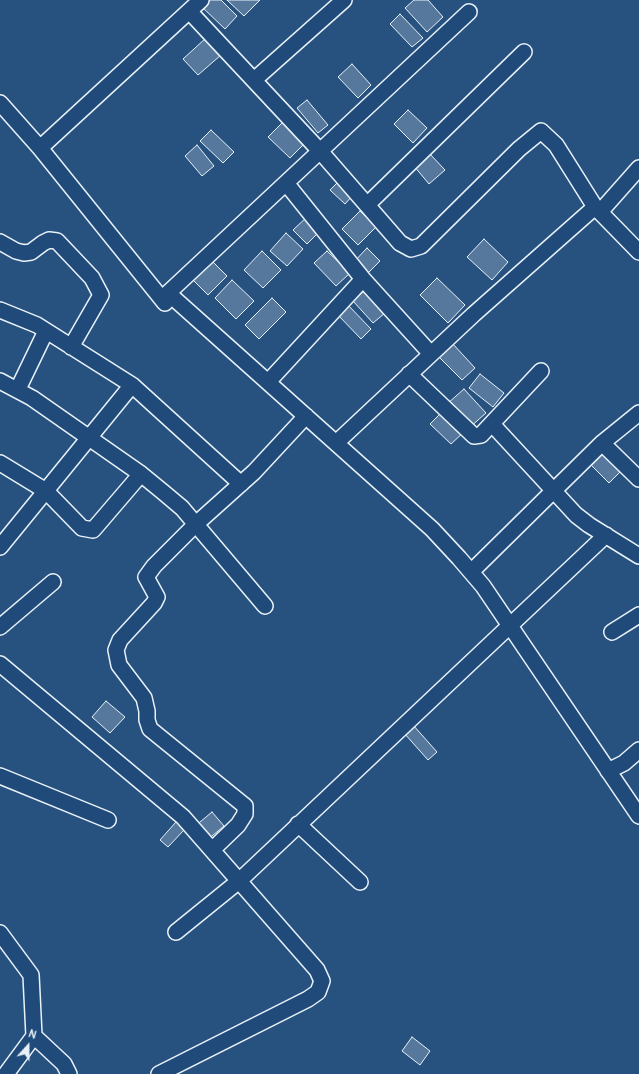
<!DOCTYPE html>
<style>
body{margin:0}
#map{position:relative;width:639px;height:1074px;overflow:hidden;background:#27517f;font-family:Pangolin,sans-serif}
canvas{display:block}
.north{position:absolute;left:8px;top:1026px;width:40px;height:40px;-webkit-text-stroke:3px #1f4a7a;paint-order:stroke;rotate:21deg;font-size:11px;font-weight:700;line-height:16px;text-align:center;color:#e8f1f8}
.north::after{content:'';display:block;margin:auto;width:14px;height:18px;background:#e8f1f8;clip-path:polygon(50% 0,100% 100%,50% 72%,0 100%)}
</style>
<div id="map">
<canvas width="639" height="1074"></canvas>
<div class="north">N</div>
</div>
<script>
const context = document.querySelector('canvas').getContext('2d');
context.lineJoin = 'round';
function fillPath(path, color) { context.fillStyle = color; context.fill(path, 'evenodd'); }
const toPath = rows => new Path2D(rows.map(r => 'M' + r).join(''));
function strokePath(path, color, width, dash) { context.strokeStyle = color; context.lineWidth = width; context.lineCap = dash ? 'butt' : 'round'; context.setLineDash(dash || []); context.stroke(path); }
const building = toPath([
 [208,0,221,0,237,16,225,29,202,7,208,0],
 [227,0,260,0,244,16,227,0],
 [414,0,428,0,443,17,427,32,405,8,414,0],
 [400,14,423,38,412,47,390,24,400,14],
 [206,38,221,55,198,75,183,59,206,38],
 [352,64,371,85,358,98,338,77,352,64],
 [307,100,328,125,318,133,297,108,307,100],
 [408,110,427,128,413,143,394,124,408,110],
 [283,122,305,143,290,158,268,137,283,122],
 [211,130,234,152,223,163,200,141,211,130],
 [197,145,214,166,202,176,185,156,197,145],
 [429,153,445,170,429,184,414,166,429,153],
 [340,180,354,194,345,204,330,190,340,180],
 [360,211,376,227,358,245,342,229,360,211],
 [308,216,321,230,307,244,293,230,308,216],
 [286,233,303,249,287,266,270,251,286,233],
 [484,239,508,262,492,280,467,257,484,239],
 [367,248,380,261,366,275,353,263,367,248],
 [262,251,281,270,263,288,244,270,262,251],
 [327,251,350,273,336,286,314,263,327,251],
 [208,257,227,276,208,295,189,276,208,257],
 [437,278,465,305,448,323,420,295,437,278],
 [232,280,254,301,236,319,215,298,232,280],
 [364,291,385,313,373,323,353,301,364,291],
 [272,298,286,312,259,339,245,325,272,298],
 [347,304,371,329,361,339,337,314,347,304],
 [452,343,475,368,462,380,438,356,452,343],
 [480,374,504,393,493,407,469,388,480,374],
 [464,389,486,413,469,428,447,404,464,389],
 [444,410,465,431,451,444,430,424,444,410],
 [602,450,622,470,609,483,589,463,602,450],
 [106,701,125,717,110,733,92,717,106,701],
 [413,725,437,752,428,760,404,733,413,725],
 [212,812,224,826,206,841,194,827,212,812],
 [176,822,184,830,168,847,160,840,176,822],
 [412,1037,430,1051,420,1065,402,1051,412,1037]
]);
fillPath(building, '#57789d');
strokePath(building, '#e8f1f8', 1);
const street = toPath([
 [189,11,320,151,400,243,411,249,421,246,519,149,541,131,556,145,595,207,639,252],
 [254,80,344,0],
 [0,103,40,148,165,303,168,293,432,529,459,558,483,586,639,816],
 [40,148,201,0],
 [286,183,363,279,431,354],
 [367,205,524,52],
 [600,212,639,168],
 [0,242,16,251,24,253,31,252,43,243,49,240,57,241,92,278,101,295,71,347],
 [168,293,469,12],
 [0,310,37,325,132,385,241,484],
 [409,374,474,436,481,435,541,371],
 [0,381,32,398,141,474,163,492,182,508,265,606],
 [268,382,363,279],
 [18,389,46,331],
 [492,424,576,515,589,525,639,556],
 [336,443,474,314,595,207],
 [602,443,639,479],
 [0,463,46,491,82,528,93,530,141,474],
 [0,547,132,385],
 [471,572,602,443,639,413],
 [0,627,53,582],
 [612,632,639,615],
 [0,664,183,817,317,970,322,981,318,992,308,999,159,1074],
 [608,771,624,763,639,750],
 [0,776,108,820],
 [298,824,360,882],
 [212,850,238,825,245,814,245,806,150,729,147,720,147,711,144,698,119,665,116,650,120,640,154,603,157,597,146,577,154,566,196,524,254,472,306,416],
 [176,932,239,881,606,535],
 [0,933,31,975,34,1036,64,1064,69,1074],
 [6,1074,34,1036]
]);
strokePath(street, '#e8f1f8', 18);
strokePath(street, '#1f4a7a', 15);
</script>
